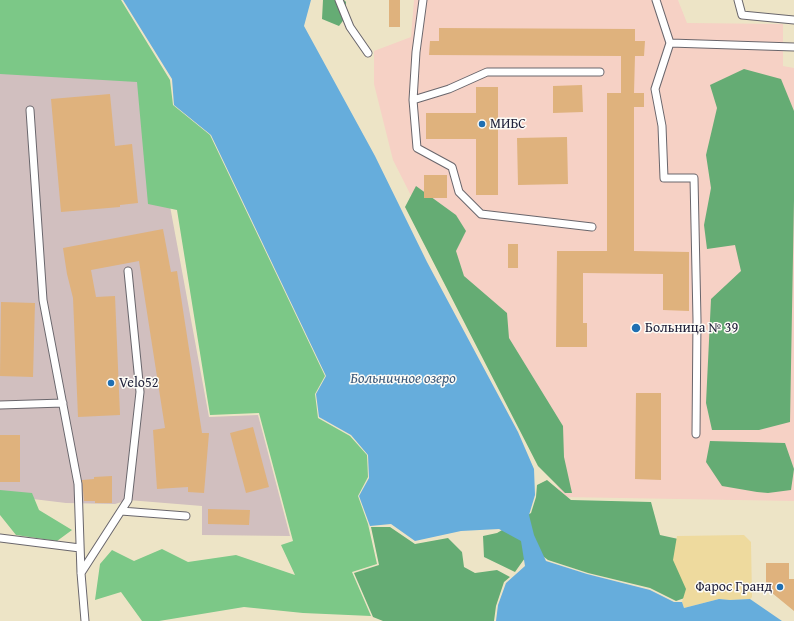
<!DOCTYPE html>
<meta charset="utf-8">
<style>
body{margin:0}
canvas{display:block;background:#ede4c6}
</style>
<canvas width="794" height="621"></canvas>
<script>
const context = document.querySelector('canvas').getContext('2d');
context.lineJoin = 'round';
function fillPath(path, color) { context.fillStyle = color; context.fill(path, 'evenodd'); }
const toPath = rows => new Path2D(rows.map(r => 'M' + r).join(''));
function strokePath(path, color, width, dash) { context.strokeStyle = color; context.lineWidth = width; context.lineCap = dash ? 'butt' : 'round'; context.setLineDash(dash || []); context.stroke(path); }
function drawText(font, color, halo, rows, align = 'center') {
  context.font = font + ' "Gentium Book Plus",serif'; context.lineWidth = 3; context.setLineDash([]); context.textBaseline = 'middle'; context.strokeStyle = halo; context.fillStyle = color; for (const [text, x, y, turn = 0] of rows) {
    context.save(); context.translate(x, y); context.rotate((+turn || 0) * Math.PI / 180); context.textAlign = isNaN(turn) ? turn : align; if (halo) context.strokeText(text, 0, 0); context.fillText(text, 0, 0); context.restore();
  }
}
fillPath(toPath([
 [414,0,678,0,687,23,783,24,783,66,794,68,794,501,563,497,393,160,374,84,374,51,411,37]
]), '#f6d1c5');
fillPath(toPath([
 [0,67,145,71,209,417,258,415,290,536,202,535,202,506,128,500,115,504,66,503,0,495]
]), '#d1bfbf');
fillPath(toPath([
 [0,0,121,0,170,80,173,105,210,135,325,376,315,394,318,418,350,436,367,455,368,477,358,496,368,524,377,564,352,572,371,616,303,613,244,607,159,621,142,621,121,592,95,600,100,564,112,550,134,561,162,549,188,562,236,555,295,575,281,545,293,541,259,413,210,415,177,210,148,204,137,82,0,74],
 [0,490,32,493,39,510,72,530,57,541,16,535,0,515]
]), '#7cc887');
fillPath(toPath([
 [323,0,344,0,346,2,345,18,339,26,322,19],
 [744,69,781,79,794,111,794,200,790,422,759,430,712,430,706,403,711,299,741,271,735,245,707,249,704,225,711,188,706,155,717,108,710,85],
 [416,186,456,215,466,231,456,251,464,276,507,313,509,338,563,426,564,457,572,493,565,493,538,466,405,207],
 [710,441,785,443,794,469,791,490,768,493,757,492,722,486,706,462],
 [547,480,571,500,651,502,660,535,715,547,693,595,676,601,650,588,588,573,548,560,532,548,515,572,484,557,483,536,497,533,531,513,536,497,537,485],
 [371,527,390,527,415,544,448,538,462,552,464,567,475,573,497,570,510,577,504,582,496,606,494,621,383,621,373,617,354,573,379,565]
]), '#65ac74');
fillPath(toPath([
 [744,535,751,542,752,597,750,599,730,600,719,599,684,608,682,602,686,589,673,560,677,536]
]), '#eeda9e');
fillPath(toPath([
 [123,0,311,0,304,26,375,156,427,262,518,432,534,469,535,495,529,515,534,535,546,561,587,574,650,590,674,602,682,602,684,608,719,599,730,600,750,599,782,621,496,621,498,605,506,583,525,566,521,541,499,529,461,531,415,541,391,524,370,526,359,496,369,478,368,455,351,435,319,417,316,394,326,376,211,135,174,105,172,79]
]), '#66addc');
fillPath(toPath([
 [389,0,400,0,400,27,389,27],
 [439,28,635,29,635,41,645,41,644,56,635,56,634,93,644,93,644,107,634,107,634,251,689,252,689,311,663,310,663,274,583,273,583,323,587,323,587,347,556,347,557,251,607,251,607,93,621,93,621,56,429,55,430,41,439,41],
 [582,85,583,112,553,113,553,86],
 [476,87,498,87,498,195,476,195,476,139,426,139,426,113,476,113],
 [110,94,115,146,132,144,138,203,120,205,120,207,61,212,51,99],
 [567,137,568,184,518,185,517,138],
 [424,175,447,175,447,198,424,198],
 [163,229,171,272,177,271,202,433,209,433,204,493,188,492,188,487,157,489,153,430,165,428,139,261,91,270,96,297,115,296,120,415,78,417,73,298,67,274,63,248],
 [508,244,518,244,518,268,508,268],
 [1,302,35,303,33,377,0,376],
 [636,393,661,393,661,480,635,479],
 [253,427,269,487,246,493,230,433],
 [0,435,20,435,20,482,0,482],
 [112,476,112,503,95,503,95,501,84,501,82,480,94,479,94,477],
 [208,509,250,510,249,525,208,524],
 [766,563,789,563,789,579,794,579,794,611,766,588]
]), '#dfb27d');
const service = toPath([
 [339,0,350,27,368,53],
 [423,0,416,52,413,100,449,89,487,72,600,72],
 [656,0,670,43,794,47],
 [738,0,742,15,794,20],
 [670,43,655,89,662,126,664,178,694,178,697,320,696,434],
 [413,100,417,148,452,167,459,192,481,214,592,227],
 [30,110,43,300,78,484,81,573,85,621],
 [0,405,63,403],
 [121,511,186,516],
 [0,538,80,548],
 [81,573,128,500,140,392,128,271]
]);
strokePath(service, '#69666c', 9);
strokePath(service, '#fff', 7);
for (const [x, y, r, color] of [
 [482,124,4,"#1f6fb2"],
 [636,328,5,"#1f6fb2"],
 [111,383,4,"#1f6fb2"],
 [780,587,4,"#1f6fb2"]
]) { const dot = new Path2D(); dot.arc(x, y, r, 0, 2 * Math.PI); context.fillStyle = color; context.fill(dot); strokePath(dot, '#fdfcf7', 1.5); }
drawText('14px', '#22223b', '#fdfcf7', [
 ["МИБС",490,124],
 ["Больница № 39",645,328],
 ["Velo52",119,383],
 ["Фарос Гранд",772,587,"right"]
], 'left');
drawText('italic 15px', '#3d5a7b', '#fdfcf7', [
 ["Больничное озеро",403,379]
]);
</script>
